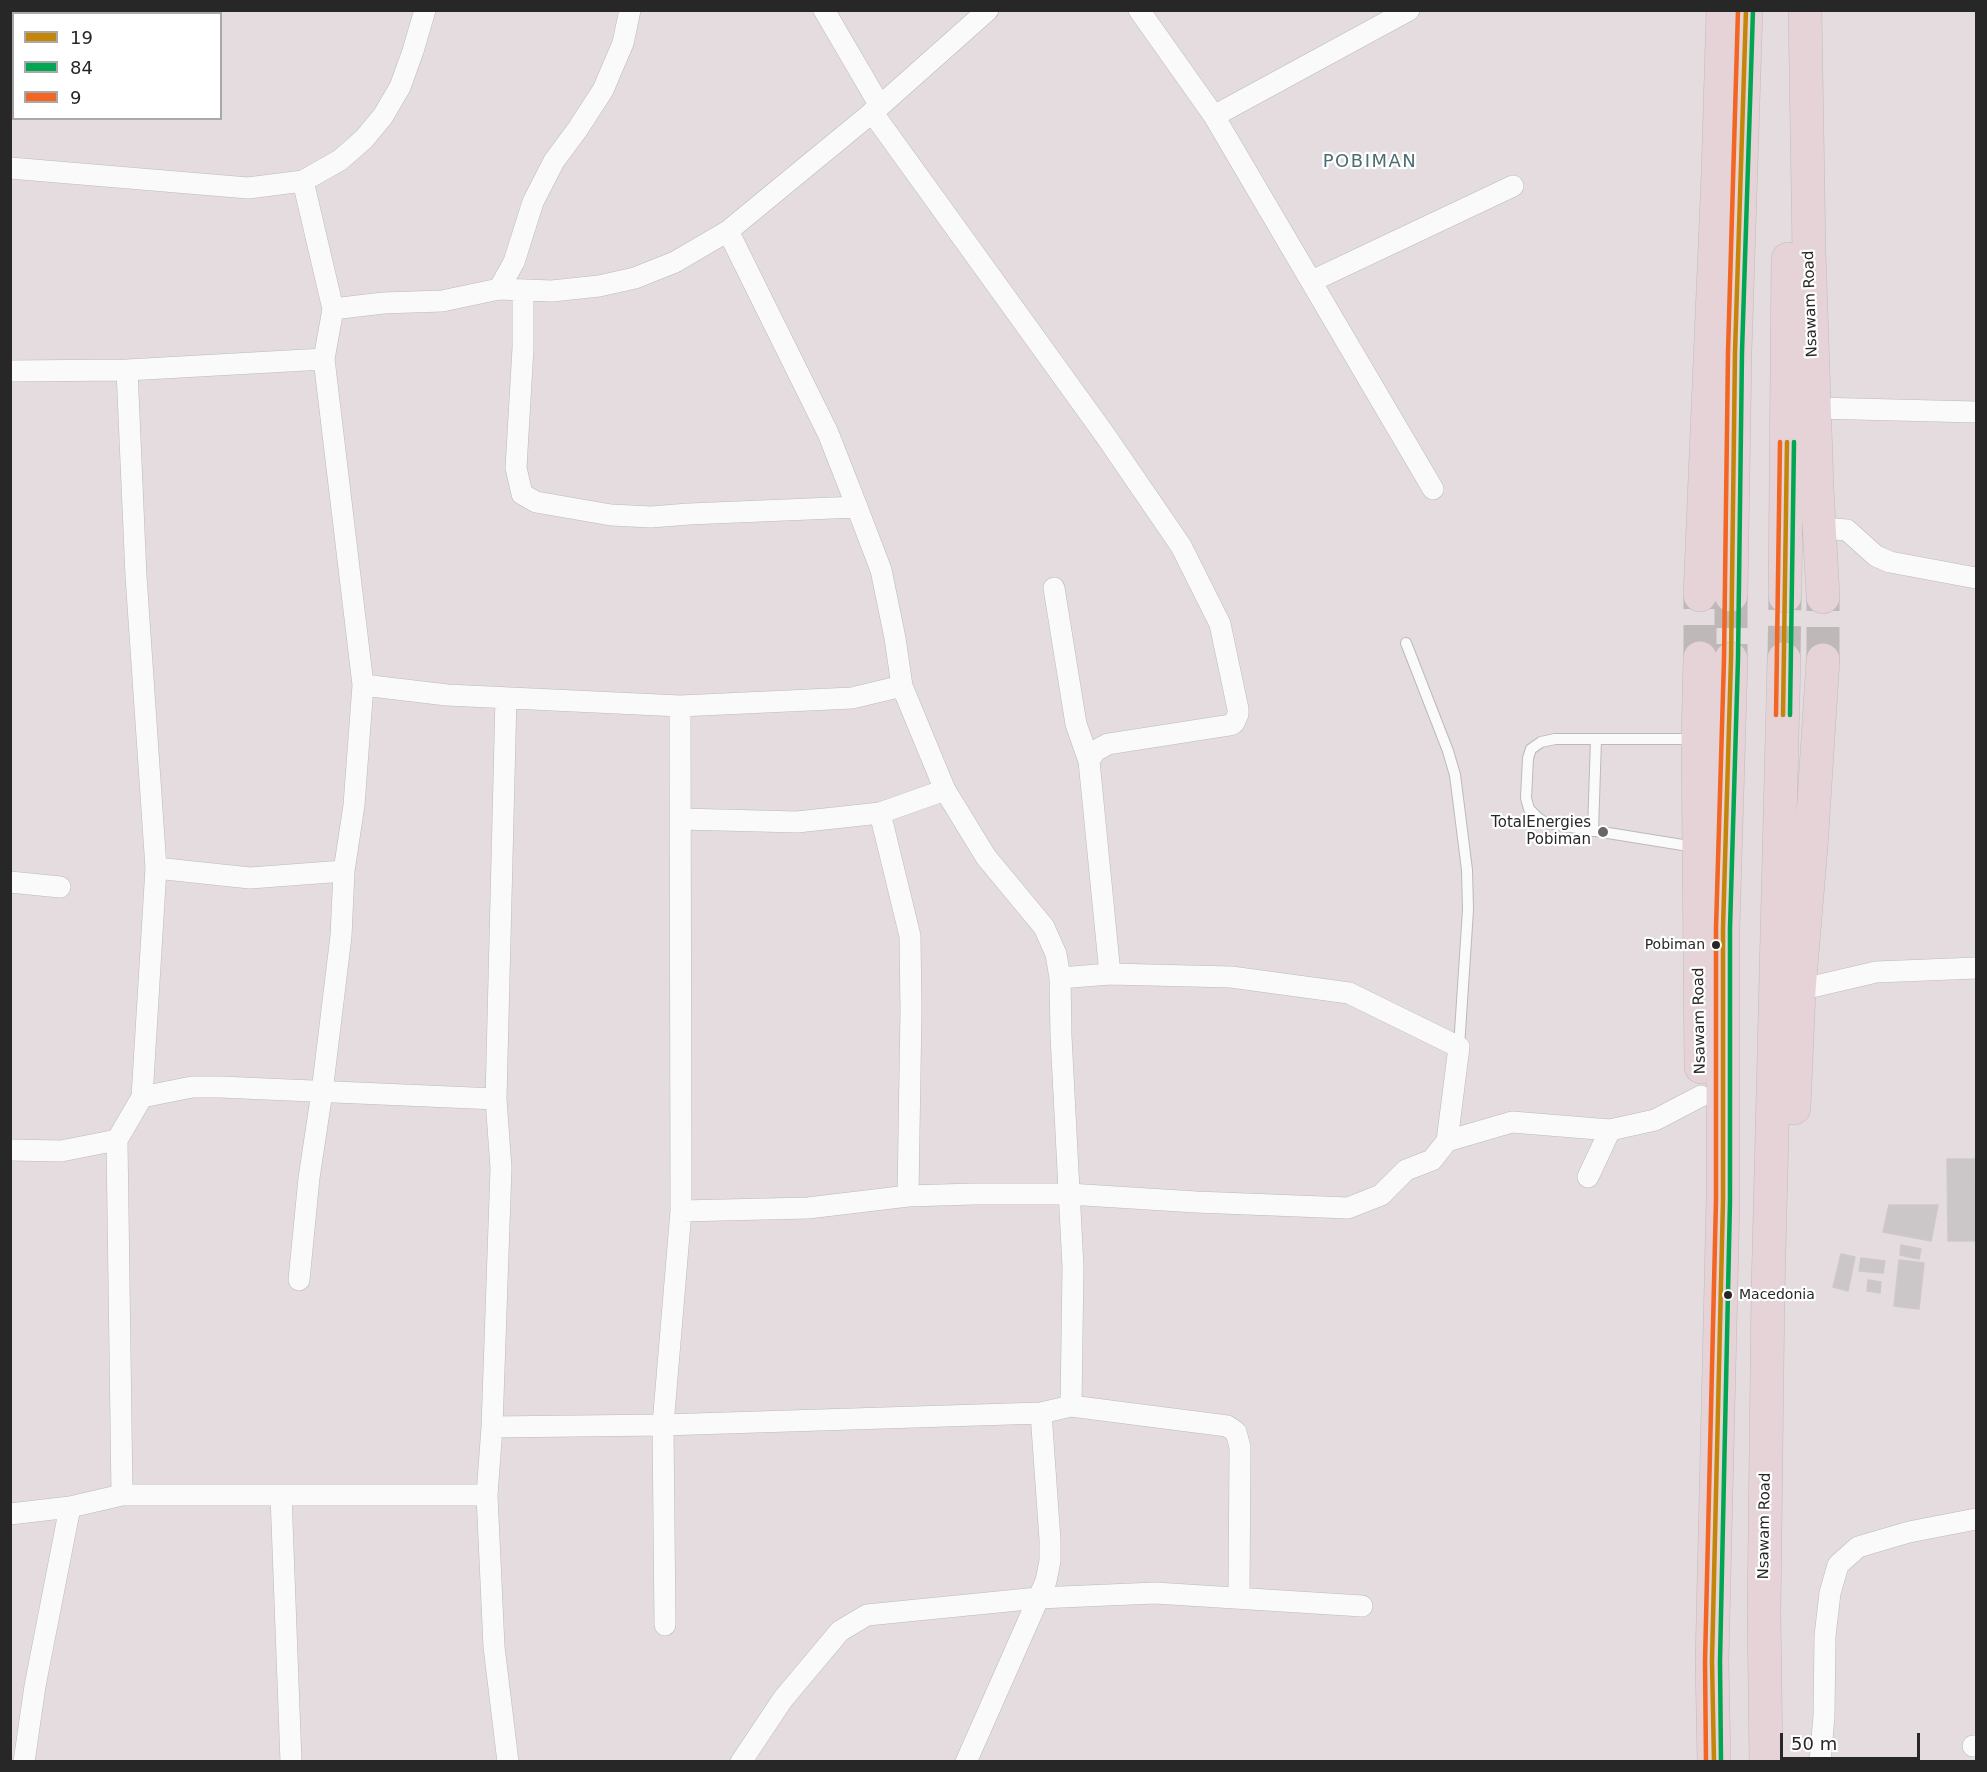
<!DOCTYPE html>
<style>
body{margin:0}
#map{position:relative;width:1987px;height:1772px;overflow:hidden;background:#e4dcde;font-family:"DejaVu Sans",sans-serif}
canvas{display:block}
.frame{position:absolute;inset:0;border:12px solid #272727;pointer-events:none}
.legend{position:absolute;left:12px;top:12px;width:210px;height:108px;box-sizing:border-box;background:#fff;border:2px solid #a9a9a9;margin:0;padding:8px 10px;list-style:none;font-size:18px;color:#272727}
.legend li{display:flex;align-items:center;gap:12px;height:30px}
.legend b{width:30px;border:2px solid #a9a9a9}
.scale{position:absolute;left:1780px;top:1733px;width:140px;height:27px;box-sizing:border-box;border:3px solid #272727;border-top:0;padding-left:8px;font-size:18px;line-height:21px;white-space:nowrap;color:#272727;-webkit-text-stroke:4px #fff;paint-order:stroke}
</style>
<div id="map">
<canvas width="1987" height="1772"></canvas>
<div class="frame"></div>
<ul class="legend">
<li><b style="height:8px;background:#c3860a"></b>19</li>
<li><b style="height:8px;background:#00a651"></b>84</li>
<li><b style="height:8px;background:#f26522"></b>9</li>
</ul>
<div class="scale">50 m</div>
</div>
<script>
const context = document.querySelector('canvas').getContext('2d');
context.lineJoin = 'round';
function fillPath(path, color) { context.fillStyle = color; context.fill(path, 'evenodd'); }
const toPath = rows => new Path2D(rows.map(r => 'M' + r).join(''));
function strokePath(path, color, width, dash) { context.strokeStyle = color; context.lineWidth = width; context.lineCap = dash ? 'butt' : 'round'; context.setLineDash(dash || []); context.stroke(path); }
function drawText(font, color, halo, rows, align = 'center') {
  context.font = font + ' "DejaVu Sans",sans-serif'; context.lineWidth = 4.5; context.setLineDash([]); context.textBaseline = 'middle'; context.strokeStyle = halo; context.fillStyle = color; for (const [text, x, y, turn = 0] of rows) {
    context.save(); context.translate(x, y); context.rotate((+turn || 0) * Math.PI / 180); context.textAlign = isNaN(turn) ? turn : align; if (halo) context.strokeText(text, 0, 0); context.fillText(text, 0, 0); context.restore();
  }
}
const building = toPath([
 [1947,1159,1975,1159,1976,1241,1948,1241,1947,1159],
 [1889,1205,1938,1205,1931,1241,1883,1232,1889,1205],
 [1901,1245,1921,1249,1919,1259,1900,1255,1901,1245],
 [1841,1254,1855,1257,1848,1291,1833,1287,1841,1254],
 [1861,1258,1885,1261,1883,1273,1859,1271,1861,1258],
 [1899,1260,1924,1263,1919,1309,1894,1306,1899,1260],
 [1868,1280,1881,1282,1880,1293,1867,1291,1868,1280]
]);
fillPath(building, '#cbc6c7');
strokePath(building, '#cfc8ca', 1.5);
strokePath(toPath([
 [1731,595,1731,659],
 [1700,658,1700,595],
 [1784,659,1785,596],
 [1823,660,1823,597]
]), '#beb8b9', 33, [33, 16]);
const lane = toPath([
 [1406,643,1448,751,1455,775,1462,830,1467,870,1468,910,1459,1047],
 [1593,831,1596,739],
 [1695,847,1546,823,1538,818,1529,809,1526,798,1528,758,1531,749,1541,742,1555,739,1696,739]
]);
const street = toPath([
 [824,10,880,106],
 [1139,10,1214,116,1433,489],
 [872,112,1105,435,1181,546,1220,624,1238,709,1238,714,1234,723,1230,725,1108,744,1095,751,1089,761,1110,974],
 [1214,116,1409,10],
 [10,168,248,188,303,181,340,160,364,139,383,116,400,87,413,51,425,10],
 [728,231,828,433,857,507,881,570,895,638,902,686,945,790,986,857,1044,927,1056,954,1060,978,1061,1036,1073,1267,1071,1406],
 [1312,281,1513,186],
 [499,289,514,262,533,202,554,161,577,130,603,90,623,43,630,10],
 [523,290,523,348,516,468,522,494,536,502,611,515,651,517,689,514,857,507],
 [333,309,383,303,442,301,499,289,552,291,599,286,635,278,675,262,728,231,880,106,988,10],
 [10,371,127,370,324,359],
 [1815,408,1976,412],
 [1820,528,1847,530,1876,556,1890,562,1976,578],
 [1054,588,1076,724,1089,761],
 [363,685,447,695,680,706,852,698,902,686],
 [880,813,910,936,911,1010,908,1196],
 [682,819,797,822,880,813,945,790],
 [156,868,250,878,344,871],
 [10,882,60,887],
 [1799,990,1876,972,1976,968],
 [142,1097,192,1087,220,1087,496,1099,506,698],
 [496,1099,501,1168,492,1427,487,1495,494,1647,508,1762],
 [1447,1141,1512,1122,1610,1130,1655,1120,1701,1096],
 [10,1150,61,1151,117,1140],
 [1588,1177,1610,1130],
 [681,1211,808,1208,908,1196,974,1194,1068,1194,1196,1202,1348,1208,1381,1195,1406,1170,1432,1160,1447,1141,1459,1047,1349,993,1231,977,1110,974,1060,978],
 [299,1280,309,1178,322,1092,341,936,344,871,354,805,363,685,324,359,333,309,303,181],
 [492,1427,663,1425,1041,1413,1071,1406,1227,1426,1236,1432,1240,1447,1239,1597],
 [122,1495,117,1140,142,1097,156,868,136,576,127,370],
 [281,1495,291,1762],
 [10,1514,70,1507,122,1495,487,1495],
 [665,1625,663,1425,681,1211,680,706],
 [1973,1746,1976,1746],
 [24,1762,35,1686,70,1507],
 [741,1762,783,1699,840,1631,867,1615,1038,1598,1155,1593,1362,1606],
 [966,1762,1046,1581,1050,1561,1050,1540,1041,1413],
 [1820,1762,1824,1716,1825,1636,1830,1593,1838,1565,1858,1547,1909,1532,1976,1519]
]);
const highway = toPath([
 [1805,10,1809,252,1817,488,1823,597],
 [1700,595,1718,175,1723,10],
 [1731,595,1735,352,1746,10],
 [1785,596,1788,259],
 [1700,658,1698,739,1701,1067],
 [1794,1108,1799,990,1811,847,1823,660],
 [1714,1762,1712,1661,1723,1200,1723,928,1731,659],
 [1766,1762,1764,1612,1768,1291,1784,659]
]);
strokePath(lane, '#bbbabb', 12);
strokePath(street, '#bbbabb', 22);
strokePath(highway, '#bebbbc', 34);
strokePath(lane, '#fbfafa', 10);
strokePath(street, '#fbfafa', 21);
strokePath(highway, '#e6d3d7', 33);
strokePath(toPath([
 [1783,715,1787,442],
 [1714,1762,1712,1661,1723,1200,1723,928,1731,659,1735,352,1746,10]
]), '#c3860a', 4.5);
strokePath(toPath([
 [1790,715,1794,442],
 [1721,1762,1720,1661,1730,1200,1730,928,1738,659,1742,352,1753,10]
]), '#00a651', 4.5);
strokePath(toPath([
 [1776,715,1780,442],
 [1706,1762,1705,1661,1716,1200,1716,928,1724,659,1728,352,1738,10]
]), '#f26522', 4.5);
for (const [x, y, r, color] of [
 [1603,832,6,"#696667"],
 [1716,945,5,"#272727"],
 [1728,1295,5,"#272727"]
]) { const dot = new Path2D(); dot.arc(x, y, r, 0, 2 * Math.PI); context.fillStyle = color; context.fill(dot); strokePath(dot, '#fff', 2); }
drawText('14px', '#272727', '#fff', [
 ["Pobiman",1705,945],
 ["Macedonia",1739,1295,"left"]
], 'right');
drawText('15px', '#272727', '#fff', [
 ["Nsawam Road",1811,304,-92],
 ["Nsawam Road",1700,1021,-91],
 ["Nsawam Road",1765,1526,-89]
]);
drawText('15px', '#272727', '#fff', [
 ["TotalEnergies",1591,823],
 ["Pobiman",1591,840]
], 'right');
context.letterSpacing = '1.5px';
drawText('18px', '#4c6d72', '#fff', [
 ["POBIMAN",1370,162]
]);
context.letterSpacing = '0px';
</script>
